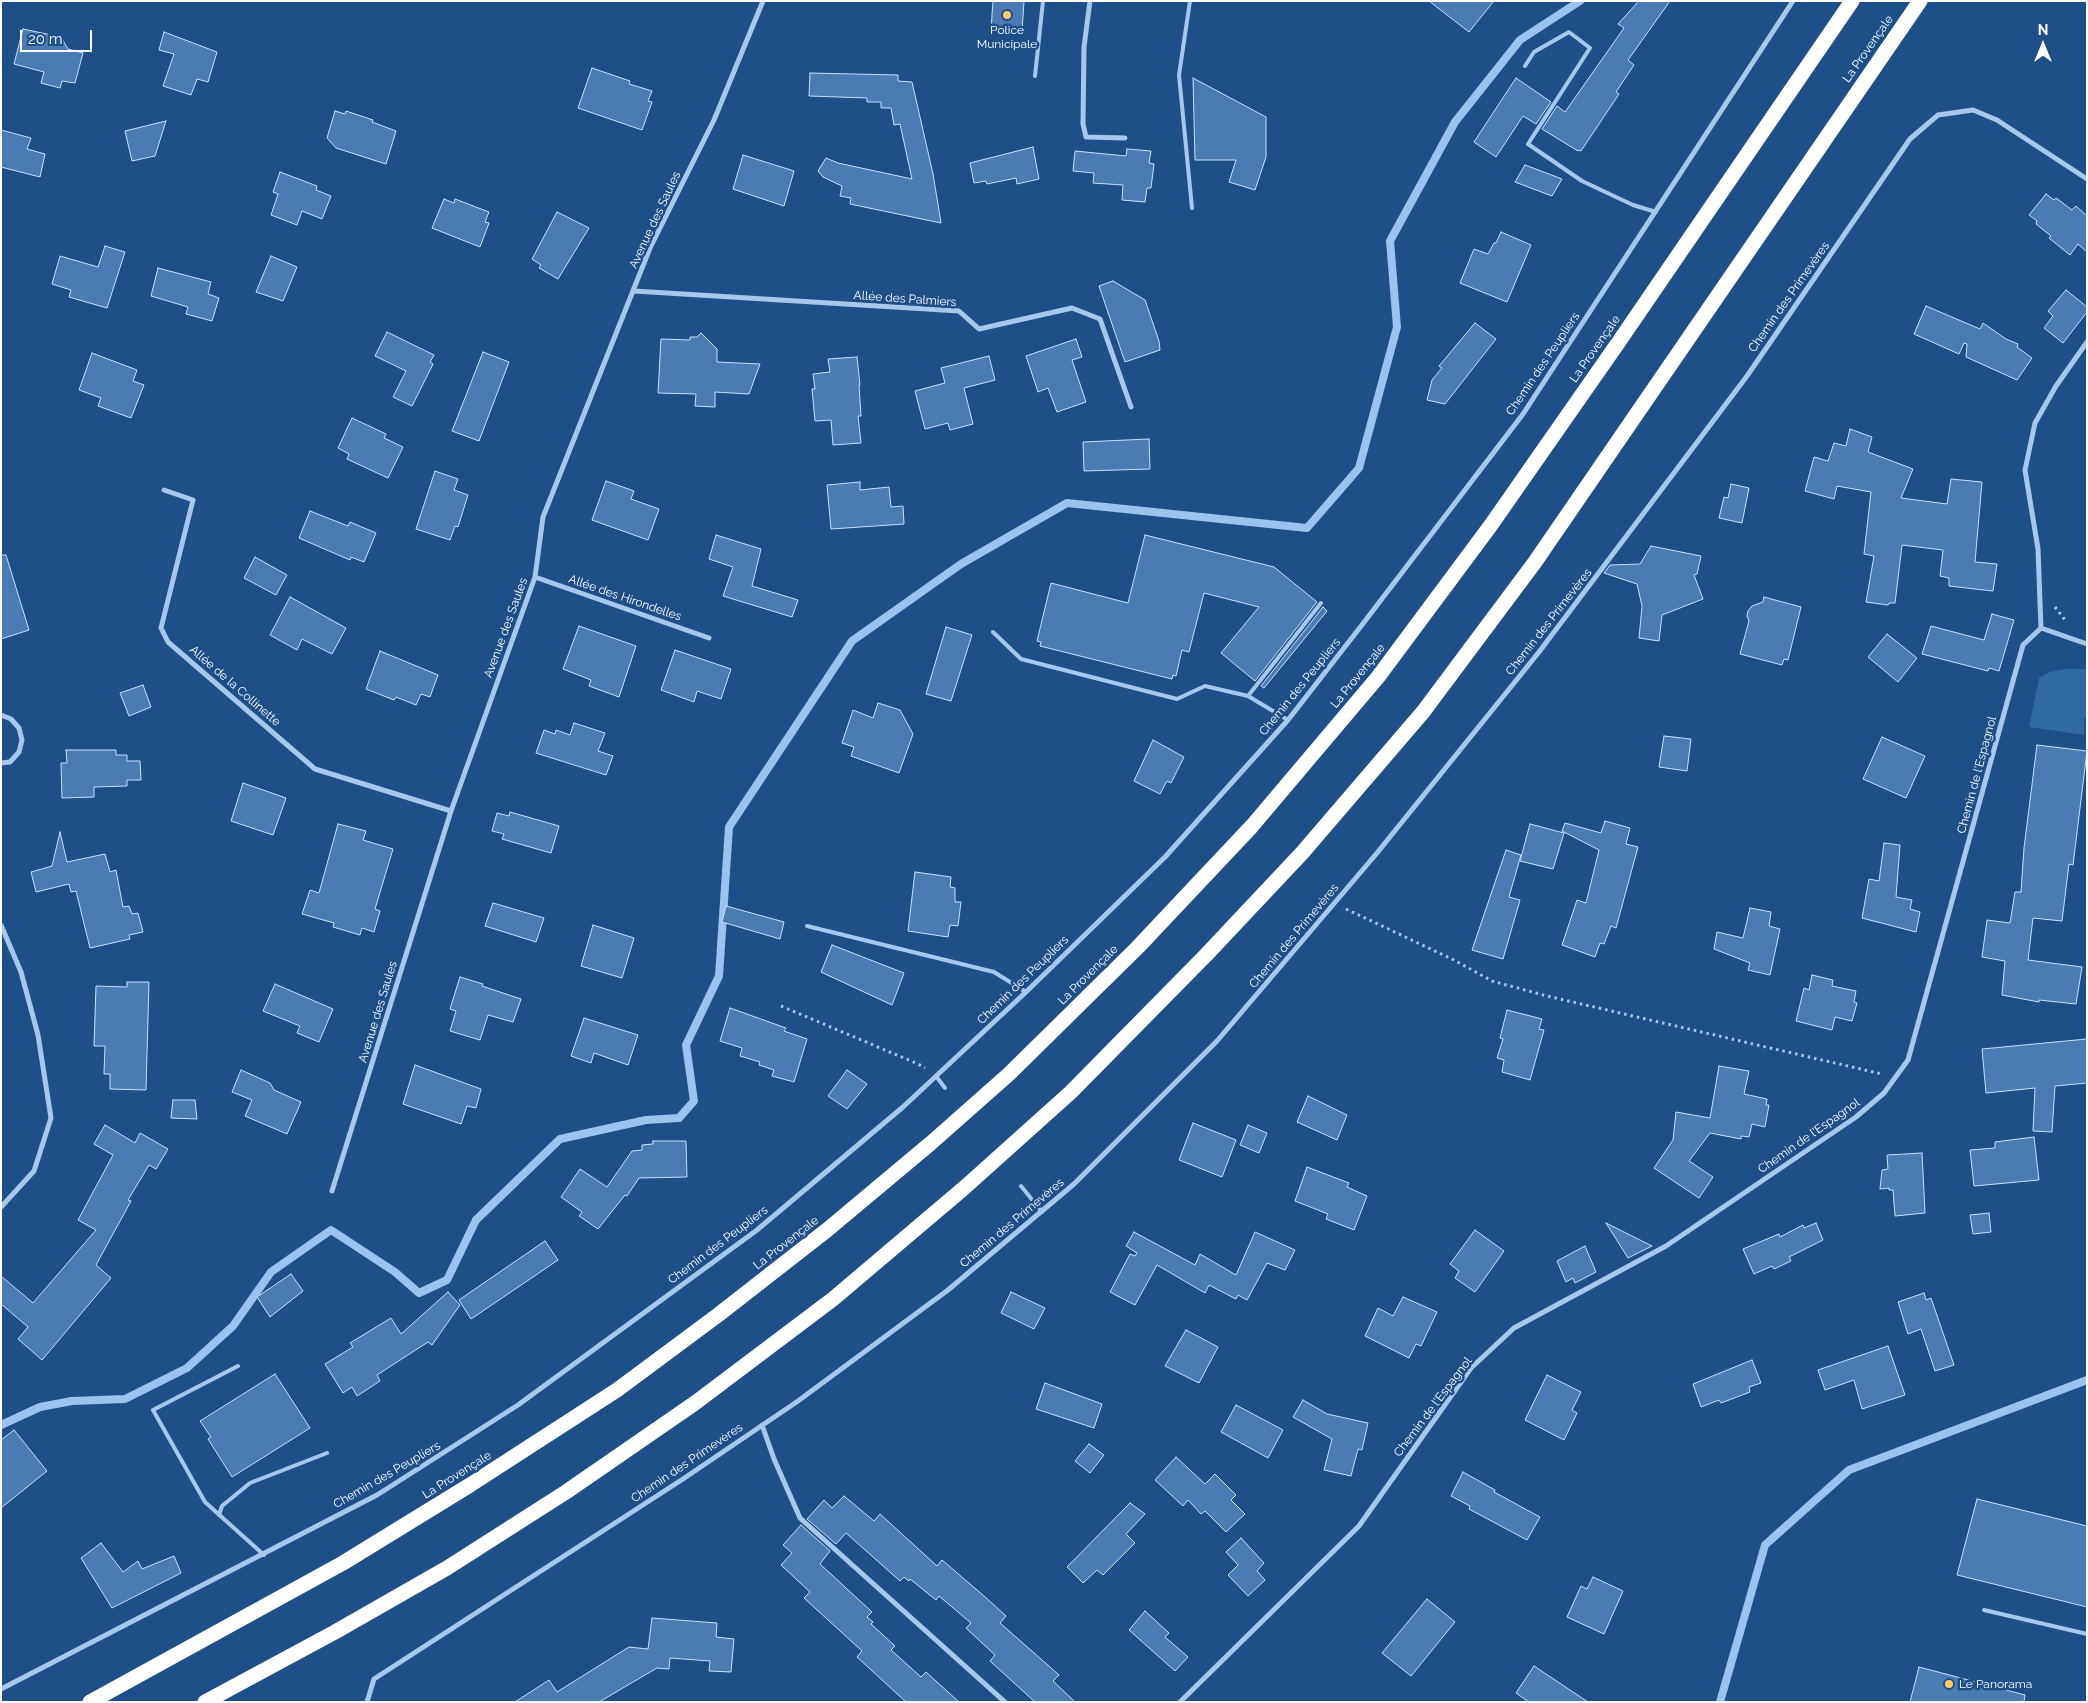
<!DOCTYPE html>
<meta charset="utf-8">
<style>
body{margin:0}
#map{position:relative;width:2088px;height:1703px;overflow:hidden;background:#1e4f88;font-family:Raleway,sans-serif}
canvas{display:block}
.frame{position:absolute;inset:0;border:2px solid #fff;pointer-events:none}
.north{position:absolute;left:2018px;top:20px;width:50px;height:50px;-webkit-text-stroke:4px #1e4f88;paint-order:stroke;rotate:0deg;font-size:14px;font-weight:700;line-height:20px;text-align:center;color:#fff}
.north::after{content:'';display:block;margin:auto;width:18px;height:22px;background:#fff;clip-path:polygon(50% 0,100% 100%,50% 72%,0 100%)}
.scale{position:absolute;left:20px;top:30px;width:72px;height:22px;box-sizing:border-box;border:2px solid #fff;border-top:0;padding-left:6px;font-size:15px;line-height:18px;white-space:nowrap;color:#fff;-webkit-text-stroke:4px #1e4f88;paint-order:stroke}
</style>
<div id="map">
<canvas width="2088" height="1703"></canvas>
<div class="frame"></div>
<div class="north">N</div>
<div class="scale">20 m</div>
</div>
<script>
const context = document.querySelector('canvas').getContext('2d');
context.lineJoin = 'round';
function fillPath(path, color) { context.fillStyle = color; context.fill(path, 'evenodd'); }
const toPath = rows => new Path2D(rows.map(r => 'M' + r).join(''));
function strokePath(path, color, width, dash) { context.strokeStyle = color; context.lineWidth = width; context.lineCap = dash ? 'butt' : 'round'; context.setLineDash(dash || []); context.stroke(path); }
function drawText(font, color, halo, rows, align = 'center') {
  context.font = font + ' Raleway,sans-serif'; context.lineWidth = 5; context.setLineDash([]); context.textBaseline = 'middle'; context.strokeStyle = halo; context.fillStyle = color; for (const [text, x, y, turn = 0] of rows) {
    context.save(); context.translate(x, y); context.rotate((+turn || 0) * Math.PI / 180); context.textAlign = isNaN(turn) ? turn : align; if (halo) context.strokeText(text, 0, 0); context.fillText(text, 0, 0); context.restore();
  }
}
fillPath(toPath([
 [2065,669,2087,669,2087,718,2084,719,2084,735,2029,727,2039,678,2050,672]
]), '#3169a5');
strokePath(toPath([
 [1,1425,40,1407,72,1401,125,1399,187,1368,233,1326,271,1272,331,1230,395,1272,419,1293,447,1280,476,1220,560,1139,646,1120,679,1118,694,1101,686,1045,719,976,729,827,852,641,961,564,1067,503,1307,528,1359,468,1397,327,1390,241,1455,122,1520,40,1580,1],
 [1720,1702,1765,1545,1849,1470,2087,1380]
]), '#9bc3ed', 8);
const building = toPath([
 [993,1,1024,1,1022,32,991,30,993,1],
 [1429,1,1494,1,1469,32,1429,1],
 [1639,1,1670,1,1628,60,1634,65,1616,92,1619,94,1581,151,1579,150,1578,151,1542,129,1557,106,1565,112,1624,28,1618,24,1639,1],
 [23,29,61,37,68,49,83,53,75,83,62,81,60,88,41,83,44,72,14,64,23,29],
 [164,32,217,52,208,82,197,79,191,95,163,86,174,54,159,50,164,32],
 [592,68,630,81,629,84,652,91,648,101,652,102,642,130,578,108,592,68],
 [810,73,898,75,898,81,912,82,933,174,941,223,850,204,851,198,840,196,842,186,823,177,818,171,826,158,838,163,912,179,900,124,894,125,891,108,881,108,881,102,867,102,867,98,809,96,810,73],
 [1193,78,1266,117,1266,157,1255,190,1229,182,1236,160,1195,160,1193,78],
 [1516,78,1551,102,1536,124,1523,116,1496,157,1474,142,1516,78],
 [335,111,345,114,346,111,373,120,372,122,396,131,386,164,336,148,327,138,335,111],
 [166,121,155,156,132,161,125,131,166,121],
 [1,130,31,138,27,149,45,154,40,177,1,167,1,130],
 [1033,147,1039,179,1017,184,1016,178,987,184,986,181,974,183,970,163,1033,147],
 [1127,149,1151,151,1149,163,1154,164,1151,188,1147,188,1145,202,1122,200,1123,185,1093,183,1094,173,1073,171,1075,151,1126,156,1127,149],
 [743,155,794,171,784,206,733,189,743,155],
 [1525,165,1562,179,1552,196,1515,182,1525,165],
 [280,172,317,186,316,190,331,196,322,219,302,211,297,225,271,215,278,194,273,192,280,172],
 [2046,194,2054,200,2056,198,2072,210,2076,206,2087,216,2087,252,2078,244,2070,255,2049,238,2051,236,2036,224,2037,221,2029,215,2046,194],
 [444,199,454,203,455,199,489,212,485,222,489,223,480,247,432,228,444,199],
 [557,212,589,228,558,279,539,268,541,265,532,259,557,212],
 [1501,232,1531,245,1507,302,1460,283,1474,249,1488,254,1494,243,1496,243,1501,232],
 [105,246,125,252,107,308,69,297,71,290,52,284,60,256,98,267,105,246],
 [271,256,297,267,283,301,256,292,271,256],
 [158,268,211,282,208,294,219,298,212,321,186,314,188,307,151,296,158,268],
 [1113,281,1145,300,1159,341,1160,350,1125,362,1099,286,1113,281],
 [2066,290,2087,307,2087,312,2063,343,2044,328,2053,316,2048,311,2066,290],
 [1926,306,1980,329,1983,323,2006,339,2018,344,2017,347,2032,358,2017,380,1966,357,1967,344,1964,343,1959,354,1914,334,1926,306],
 [1475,323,1496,339,1445,404,1427,400,1432,380,1442,368,1439,366,1475,323],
 [387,332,434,355,430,362,433,364,412,406,393,397,406,371,375,356,387,332],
 [701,333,717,349,717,362,760,364,749,394,715,392,715,407,695,406,696,394,658,393,661,339,690,340,690,337,697,337,701,333],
 [1076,339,1082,357,1072,360,1086,402,1057,412,1048,388,1038,392,1026,356,1076,339],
 [483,352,509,362,479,441,452,431,483,352],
 [92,353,137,370,133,381,144,385,131,418,98,406,101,398,79,390,92,353],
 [989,356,995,380,964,388,973,424,950,430,948,423,925,429,915,391,945,383,941,368,989,356],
 [857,357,860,385,859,385,861,416,858,416,861,443,833,445,831,420,815,421,812,389,815,389,813,374,830,372,828,359,857,357],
 [352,418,386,434,384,438,403,447,388,478,347,459,349,454,338,448,352,418],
 [1850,429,1872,437,1868,452,1913,469,1901,498,1947,504,1951,479,1982,482,1975,562,1997,564,1993,591,1949,586,1949,578,1940,576,1943,550,1902,545,1895,603,1889,603,1888,605,1866,602,1874,556,1864,554,1871,492,1837,486,1834,499,1805,491,1814,457,1828,461,1834,443,1846,446,1850,429],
 [1149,439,1150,469,1084,471,1083,442,1149,439],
 [435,471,458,479,454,490,468,495,458,527,455,526,450,540,416,529,435,471],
 [606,481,634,491,631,499,659,509,648,540,592,520,606,481],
 [860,482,860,490,889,487,891,507,903,506,904,524,831,529,827,485,860,482],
 [1731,484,1749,488,1742,523,1719,518,1724,497,1728,498,1731,484],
 [310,511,348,526,350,522,376,533,364,562,351,557,350,560,299,538,310,511],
 [716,535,761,549,752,586,798,600,792,617,723,596,733,567,709,559,716,535],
 [1145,535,1274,567,1317,602,1255,681,1221,653,1259,607,1204,593,1189,652,1182,650,1176,676,1173,675,1172,679,1040,646,1041,642,1037,641,1051,583,1128,603,1145,535],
 [1651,546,1701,556,1697,574,1694,575,1703,599,1662,615,1659,641,1639,638,1642,606,1637,584,1604,573,1610,565,1640,564,1651,546],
 [1,555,6,555,29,630,1,639,1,555],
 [255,557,287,575,276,595,244,578,255,557],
 [290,597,346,628,332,654,302,639,297,650,270,635,290,597],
 [1764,597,1801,607,1788,660,1784,659,1782,665,1740,654,1749,621,1747,616,1748,611,1752,606,1763,602,1764,597],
 [1323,607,1327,611,1264,688,1261,686,1323,607],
 [1992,614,2014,620,1999,671,1989,668,1988,671,1922,654,1931,626,1984,640,1992,614],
 [579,626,636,646,619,697,589,686,591,680,563,669,579,626],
 [946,627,972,635,951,701,926,694,946,627],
 [1887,634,1917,658,1898,682,1868,657,1887,634],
 [675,650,731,669,721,699,697,691,694,702,661,690,675,650],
 [380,651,438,675,430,697,421,694,416,705,396,697,394,700,366,689,380,651],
 [143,685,151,707,129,716,120,693,143,685],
 [878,703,900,710,913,734,899,773,851,756,854,747,842,743,853,710,873,718,878,703],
 [574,723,605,733,598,751,613,756,606,775,536,753,544,730,555,734,556,730,570,735,574,723],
 [1664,736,1691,739,1687,771,1659,767,1664,736],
 [1882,737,1925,756,1906,798,1863,779,1882,737],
 [1153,740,1184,757,1171,783,1167,781,1160,794,1134,781,1153,740],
 [2037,745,2087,751,2073,865,2069,864,2062,921,2033,918,2028,960,2082,967,2076,1004,2039,1000,2039,1002,2002,995,2005,961,1982,957,1987,920,2010,923,2015,892,2021,892,2024,848,2037,745],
 [66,750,116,750,116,755,127,755,127,761,140,761,141,780,127,780,127,786,94,787,94,797,62,798,61,763,67,763,66,750],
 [243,783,286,798,273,835,231,821,243,783],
 [510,812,559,826,551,853,502,839,504,834,492,831,497,813,509,816,510,812],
 [1605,821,1630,828,1626,844,1638,847,1616,928,1611,926,1604,944,1600,943,1595,957,1562,945,1577,900,1586,903,1599,850,1562,831,1565,823,1601,833,1605,821],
 [338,824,366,831,363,840,393,849,375,909,380,911,374,932,362,928,360,935,333,927,334,923,302,914,310,890,319,893,338,824],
 [1530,824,1564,833,1553,869,1520,861,1530,824],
 [60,832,67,862,105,854,110,872,116,870,123,907,129,906,132,914,138,913,143,932,129,935,130,939,90,948,76,891,71,892,69,884,36,892,31,872,52,866,60,832],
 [1884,843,1900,845,1896,897,1912,900,1910,909,1920,912,1916,932,1862,918,1869,879,1879,881,1884,843],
 [1506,850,1521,855,1509,897,1520,900,1503,959,1472,950,1506,850],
 [915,872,951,877,950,887,955,888,955,902,961,902,958,926,950,925,948,937,908,931,915,872],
 [493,903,544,918,536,942,485,926,493,903],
 [726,906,784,922,780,939,722,922,726,906],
 [1750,908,1771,912,1769,926,1780,929,1770,975,1748,970,1750,963,1714,949,1717,932,1743,938,1750,908],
 [593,925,634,938,622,978,581,966,593,925],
 [832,945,904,973,892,1005,821,972,832,945],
 [1812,975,1833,980,1832,986,1856,991,1854,1002,1857,1003,1852,1021,1835,1017,1832,1030,1796,1021,1804,988,1809,990,1812,975],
 [460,977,483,984,482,986,521,999,513,1022,488,1015,480,1040,450,1031,456,1011,450,1009,460,977],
 [127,982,149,982,146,1090,110,1089,110,1074,104,1074,105,1046,94,1046,96,986,127,987,127,982],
 [275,984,333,1009,319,1042,297,1033,300,1026,263,1011,275,984],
 [730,1008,786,1028,784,1031,807,1039,794,1082,772,1076,774,1070,759,1065,760,1062,740,1056,742,1048,720,1041,730,1008],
 [1507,1010,1542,1019,1539,1029,1544,1030,1530,1080,1502,1072,1504,1060,1497,1058,1503,1039,1500,1038,1507,1010],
 [584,1018,638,1035,628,1065,594,1053,591,1063,571,1056,584,1018],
 [2087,1039,2087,1083,2055,1086,2052,1132,2033,1131,2035,1088,1986,1093,1982,1049,2087,1039],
 [415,1065,481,1089,476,1108,467,1106,461,1124,403,1104,415,1065],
 [1719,1066,1749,1071,1744,1094,1767,1099,1766,1105,1769,1105,1765,1127,1752,1124,1749,1137,1741,1136,1741,1139,1710,1133,1689,1161,1713,1177,1699,1198,1654,1168,1673,1140,1676,1112,1710,1118,1719,1066],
 [241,1070,270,1083,274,1090,301,1102,287,1134,245,1116,252,1100,232,1092,241,1070],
 [847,1070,867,1084,847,1109,828,1096,847,1070],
 [1308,1096,1347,1115,1337,1140,1297,1122,1308,1096],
 [173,1100,195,1100,197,1119,171,1118,173,1100],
 [1193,1123,1236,1140,1222,1177,1179,1160,1193,1123],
 [105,1125,135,1143,140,1133,168,1149,156,1169,149,1165,128,1200,131,1201,96,1265,111,1278,42,1360,18,1339,28,1327,1,1304,1,1276,33,1303,96,1230,78,1220,113,1155,94,1144,105,1125],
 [1248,1125,1267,1133,1259,1153,1240,1145,1248,1125],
 [2034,1137,2039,1180,1974,1186,1970,1150,1995,1148,1995,1142,2034,1137],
 [653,1141,686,1141,687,1177,639,1178,627,1196,625,1195,598,1229,579,1216,582,1212,561,1197,580,1169,607,1187,632,1151,642,1150,642,1145,653,1144,653,1141],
 [1922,1153,1925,1213,1895,1216,1893,1190,1889,1190,1889,1188,1880,1189,1882,1170,1888,1169,1887,1155,1922,1153],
 [1307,1167,1349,1183,1347,1187,1367,1196,1354,1230,1326,1219,1328,1214,1295,1201,1307,1167],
 [1989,1213,1991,1232,1973,1234,1970,1215,1989,1213],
 [1606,1223,1652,1246,1628,1258,1606,1223],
 [1816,1223,1823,1240,1789,1257,1791,1261,1774,1269,1772,1266,1754,1274,1743,1249,1779,1234,1780,1237,1803,1225,1804,1228,1816,1223],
 [1475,1230,1504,1251,1475,1292,1455,1278,1459,1271,1450,1264,1475,1230],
 [1134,1232,1195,1265,1200,1254,1236,1275,1255,1232,1295,1250,1285,1270,1267,1263,1247,1300,1238,1295,1236,1299,1209,1285,1205,1293,1157,1265,1135,1305,1110,1292,1130,1254,1135,1256,1137,1253,1126,1246,1134,1232],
 [545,1241,558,1260,471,1319,459,1300,545,1241],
 [1585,1246,1596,1272,1575,1283,1573,1278,1566,1282,1557,1261,1585,1246],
 [291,1274,303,1291,270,1317,257,1297,291,1274],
 [448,1292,460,1305,432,1345,428,1342,377,1375,380,1381,357,1396,352,1387,343,1393,325,1364,353,1347,350,1343,391,1318,401,1334,448,1292],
 [1011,1292,1045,1308,1034,1329,1001,1313,1011,1292],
 [1924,1293,1926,1300,1931,1298,1954,1365,1935,1371,1921,1329,1908,1334,1898,1302,1924,1293],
 [1403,1297,1437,1312,1421,1346,1416,1344,1409,1358,1365,1336,1378,1308,1393,1316,1403,1297],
 [1186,1330,1218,1347,1199,1383,1165,1366,1186,1330],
 [1888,1346,1905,1395,1862,1409,1854,1380,1825,1390,1818,1370,1888,1346],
 [1752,1360,1761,1383,1749,1387,1750,1392,1721,1403,1719,1400,1701,1407,1693,1384,1752,1360],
 [275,1374,310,1428,232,1477,208,1439,211,1437,200,1421,275,1374],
 [1547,1375,1581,1392,1572,1410,1577,1413,1564,1440,1525,1420,1547,1375],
 [1045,1383,1102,1404,1094,1428,1036,1409,1045,1383],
 [1303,1400,1327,1414,1368,1423,1362,1450,1358,1449,1351,1476,1324,1470,1332,1439,1293,1417,1303,1400],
 [1236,1405,1283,1430,1268,1458,1221,1432,1236,1405],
 [14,1430,47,1471,1,1508,1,1440,14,1430],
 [1089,1444,1104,1455,1090,1473,1075,1461,1089,1444],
 [1176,1457,1205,1484,1215,1474,1236,1495,1231,1500,1245,1514,1226,1532,1205,1511,1201,1514,1188,1500,1183,1506,1155,1480,1176,1457],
 [1463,1472,1495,1490,1494,1492,1540,1517,1527,1540,1469,1509,1470,1506,1451,1496,1463,1472],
 [844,1496,874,1521,880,1514,937,1566,942,1560,984,1596,1006,1616,1000,1623,1059,1675,1053,1681,1075,1702,1035,1702,990,1661,995,1655,966,1628,971,1623,939,1596,936,1600,910,1579,909,1581,904,1577,900,1581,846,1533,836,1544,807,1519,824,1500,832,1508,844,1496],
 [1977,1499,2087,1526,2087,1607,1957,1575,1977,1499],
 [1130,1503,1145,1514,1126,1534,1135,1543,1103,1575,1097,1570,1083,1583,1067,1567,1130,1503],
 [801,1525,830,1551,820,1564,872,1612,867,1617,873,1622,871,1624,895,1646,891,1650,921,1677,926,1672,959,1702,906,1702,857,1657,862,1651,804,1598,810,1592,781,1565,792,1553,783,1545,801,1525],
 [1241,1538,1264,1563,1257,1571,1265,1580,1248,1596,1228,1575,1238,1565,1226,1552,1241,1538],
 [101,1543,123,1572,138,1561,142,1569,174,1556,181,1573,112,1608,81,1558,101,1543],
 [1593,1577,1623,1591,1604,1634,1567,1617,1581,1586,1587,1589,1593,1577],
 [1427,1599,1455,1622,1411,1676,1382,1653,1427,1599],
 [1145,1611,1169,1633,1165,1637,1188,1657,1175,1671,1129,1630,1145,1611],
 [652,1618,717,1623,716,1637,734,1639,731,1672,709,1671,710,1661,670,1658,669,1669,657,1668,599,1702,515,1702,549,1680,557,1692,629,1647,648,1649,652,1618],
 [1534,1666,1588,1702,1529,1702,1516,1693,1534,1666],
 [1919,1667,2025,1695,2024,1702,1910,1702,1919,1667]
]);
fillPath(building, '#4a7bb2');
strokePath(building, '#cce1f8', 1);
strokePath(toPath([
 [2055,607,2065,620],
 [1346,909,1454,960,1492,981,1547,996,1882,1074],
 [781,1006,918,1064,925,1068]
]), '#a8c8eb', 3, [2.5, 4]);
strokePath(toPath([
 [1190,1,1179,75,1192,208],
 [1525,66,1534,52,1569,32,1590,48,1528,144,1582,181,1633,205,1656,212],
 [1035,76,1043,1],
 [993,632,1021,659,1177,699,1205,686,1248,696,1288,720],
 [1248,696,1321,603],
 [807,926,994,972,1026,992],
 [936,1076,945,1088],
 [1021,1186,1042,1212],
 [238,1366,153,1410,205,1502,264,1555],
 [219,1515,222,1506,250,1483,327,1453],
 [1984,1610,2087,1634]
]), '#a8c8eb', 4);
strokePath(toPath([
 [1090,1,1084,47,1083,124,1086,137,1125,138],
 [634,291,959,311,979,329,1072,308,1100,319,1131,407],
 [164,490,193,500,161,628,168,642,315,769,451,811],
 [535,577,709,638],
 [2041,628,2087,644],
 [1,715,11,719,19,728,22,740,19,752,10,762,1,763],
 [1,925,21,972,38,1035,51,1118,34,1171,1,1207],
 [332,1191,451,811,535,577,543,517,650,248,714,120,763,1],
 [762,1425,774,1459,800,1518,1005,1702],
 [1,1689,377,1495,518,1405,757,1230,903,1107,1026,992,1165,857,1288,720,1365,621,1523,414,1793,1],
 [367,1702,374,1679,683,1479,798,1401,948,1290,1074,1184,1217,1041,1377,853,1539,652,1747,376,1910,139,1938,115,1973,110,1997,120,2087,179],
 [1180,1702,1359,1526,1471,1368,1514,1328,1666,1246,1856,1117,1884,1093,1908,1060,2023,645,2041,628,2038,549,2025,470,2035,423,2056,386,2087,342]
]), '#a8c8eb', 5);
strokePath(toPath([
 [90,1702,343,1563,470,1485,617,1390,718,1315,827,1230,931,1143,1009,1074,1138,947,1252,826,1378,677,1491,525,1618,343,1852,1],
 [205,1702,335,1632,447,1568,566,1492,695,1403,833,1299,964,1188,1071,1092,1206,955,1302,853,1423,712,1535,562,1920,1]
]), '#fff', 15);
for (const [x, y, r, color] of [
 [1007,15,5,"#facc67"],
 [1949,1684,5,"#facc67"]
]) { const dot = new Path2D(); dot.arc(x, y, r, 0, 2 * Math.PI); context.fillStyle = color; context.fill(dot); strokePath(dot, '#1e4f88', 2); }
drawText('12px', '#fff', '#1e4f88', [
 ["Police",1007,30],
 ["Municipale",1007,44],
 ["Le Panorama",1959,1684,"left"]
]);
drawText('12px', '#fff', '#1e4f88', [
 ["La Provençale",1868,49,-55],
 ["Avenue des Saules",655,220,-65],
 ["Chemin des Primevères",1789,297,-55],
 ["Allée des Palmiers",905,299,4],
 ["La Provençale",1595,349,-55],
 ["Chemin des Peupliers",1543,364,-56],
 ["Allée des Hirondelles",625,598,19],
 ["Chemin des Primevères",1549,622,-52],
 ["Avenue des Saules",506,628,-70],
 ["La Provençale",1358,676,-51],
 ["Allée de la Collinette",235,686,41],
 ["Chemin des Peupliers",1300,687,-51],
 ["Chemin de l'Espagnol",1977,775,-75],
 ["Chemin des Primevères",1294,936,-50],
 ["La Provençale",1088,975,-45],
 ["Chemin des Peupliers",1023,980,-44],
 ["Avenue des Saules",378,1012,-73],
 ["Chemin de l'Espagnol",1809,1136,-35],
 ["Chemin des Primevères",1012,1223,-40],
 ["La Provençale",786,1243,-38],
 ["Chemin des Peupliers",718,1245,-37],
 ["Chemin de l'Espagnol",1433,1407,-53],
 ["Chemin des Primevères",687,1463,-34],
 ["Chemin des Peupliers",387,1475,-30],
 ["La Provençale",457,1475,-32]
]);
</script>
